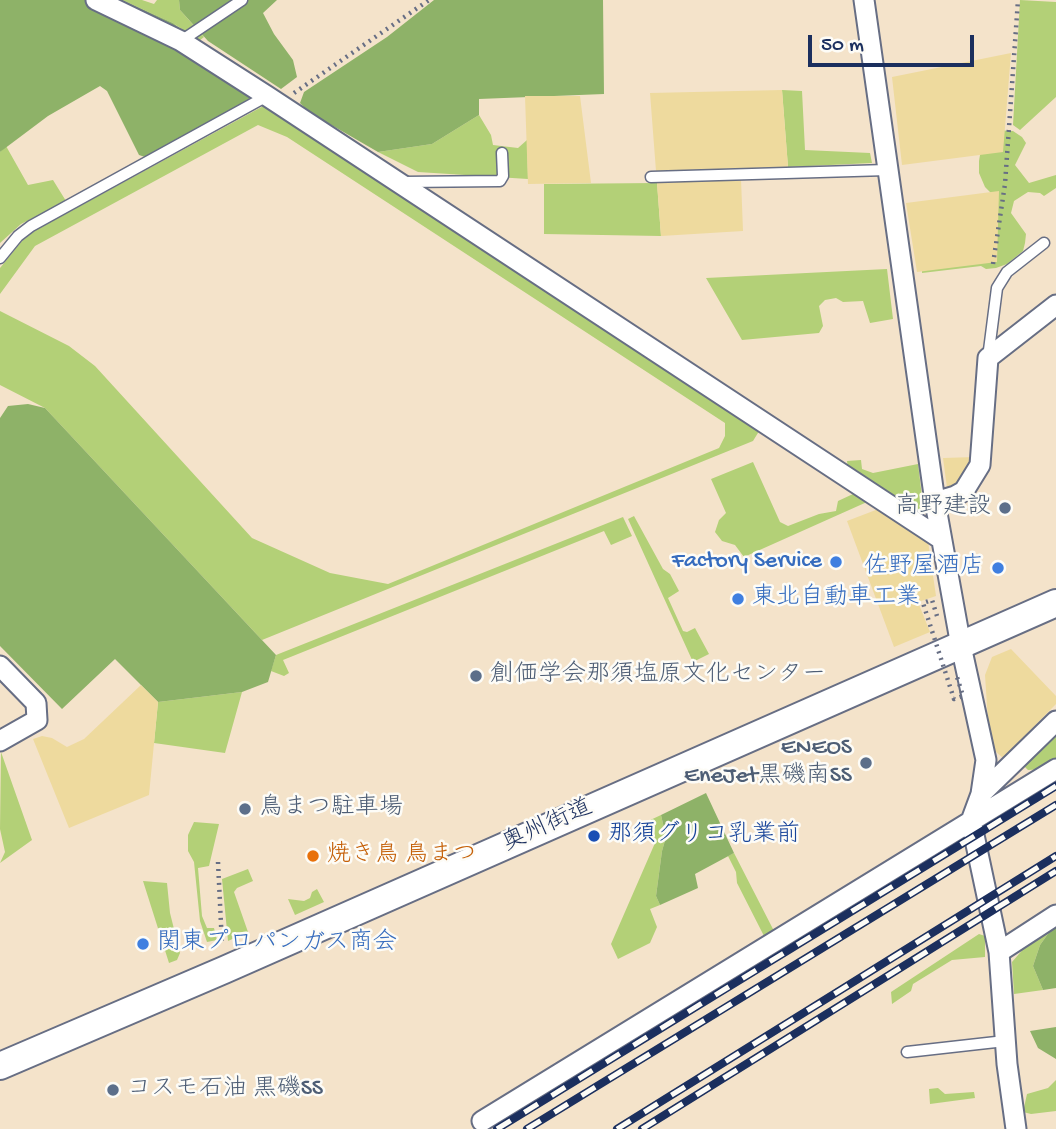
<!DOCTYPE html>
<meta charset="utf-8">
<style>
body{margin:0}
#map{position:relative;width:1056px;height:1129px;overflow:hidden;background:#f4e3ca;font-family:"Gochi Hand",sans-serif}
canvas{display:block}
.scale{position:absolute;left:808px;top:35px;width:166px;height:32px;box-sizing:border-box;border:4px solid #1b2f5e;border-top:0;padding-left:9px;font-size:21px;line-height:24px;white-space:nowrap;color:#1b2f5e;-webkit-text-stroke:5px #fdfcf7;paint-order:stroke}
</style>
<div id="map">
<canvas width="1056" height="1129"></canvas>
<div class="scale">50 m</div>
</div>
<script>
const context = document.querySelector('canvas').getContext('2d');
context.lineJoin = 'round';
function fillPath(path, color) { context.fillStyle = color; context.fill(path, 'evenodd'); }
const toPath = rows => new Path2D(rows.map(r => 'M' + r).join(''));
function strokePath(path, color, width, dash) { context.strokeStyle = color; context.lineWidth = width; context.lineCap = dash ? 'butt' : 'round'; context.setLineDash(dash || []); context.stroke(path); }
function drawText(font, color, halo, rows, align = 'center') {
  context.font = font + ' "Gochi Hand","Klee One",sans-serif'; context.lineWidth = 5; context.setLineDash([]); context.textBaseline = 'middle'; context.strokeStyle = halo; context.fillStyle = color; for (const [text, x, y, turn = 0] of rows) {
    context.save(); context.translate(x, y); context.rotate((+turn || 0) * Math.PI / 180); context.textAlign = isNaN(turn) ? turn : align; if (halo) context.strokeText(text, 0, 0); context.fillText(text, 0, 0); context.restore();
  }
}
fillPath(toPath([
 [122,0,142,0,154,4,157,0,179,0,180,10,204,37,199,41,173,23],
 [1020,0,1056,2,1056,97,1020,130,1013,125],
 [782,90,802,91,805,150,870,153,872,163,788,167],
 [267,104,761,428,753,441,262,640,45,408,0,385,0,311,69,346,95,366,252,538,330,573,388,584,719,448,725,436,725,423,287,137,258,125,35,246,0,294,0,268,22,241,36,230],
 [479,115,491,135,493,145,518,148,527,140,528,179,418,172,378,152,432,144],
 [995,130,1013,131,1022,137,1026,143,1015,165,1029,183,1056,175,1056,188,1044,196,1040,193,1028,192,1014,201,1011,213,1026,234,1025,243,1023,251,1007,264,996,268,986,269,981,266,922,273,922,265,994,196,985,187,979,173,979,161,981,149],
 [6,146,28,185,53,180,66,201,21,224,0,243,0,152],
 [657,183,661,236,544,234,544,184],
 [887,269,893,319,870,323,863,301,843,302,836,298,825,300,819,306,823,326,819,333,742,340,706,278],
 [861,460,862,469,873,473,918,464,924,513,916,515,848,469,847,461],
 [753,462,780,522,788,526,819,514,836,511,838,501,853,494,867,502,744,557,735,545,722,541,715,532,719,520,726,513,711,479],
 [634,516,663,569,670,574,679,591,668,598,683,631,687,632,695,628,709,654,693,662,628,519],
 [623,517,632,536,611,545,604,531,283,660,289,673,284,676,271,671,276,655],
 [242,692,225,753,154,743,158,702],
 [1056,736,1056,761,1044,769,1028,770,1022,764],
 [1,752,32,840,0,863,5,852,0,829],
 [661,815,666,837,662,851,656,896,660,905,650,909,657,927,650,943,618,959,611,944,655,843,646,822],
 [194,822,219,824,209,866,198,868,202,916,207,928,214,928,217,940,207,942,200,921,194,862,188,851,188,835],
 [734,853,774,931,764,936,737,883,736,872,728,856],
 [248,869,253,881,237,888,234,892,248,932,228,941,222,879],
 [143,881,167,883,170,913,180,953,177,960,169,963],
 [317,889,324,902,295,915,288,899,304,901,310,898,312,892],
 [1050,931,1040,945,1033,966,1043,990,1014,994,1012,962,1025,947],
 [979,934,985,936,985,957,952,960,913,984,911,991,892,1004,891,992],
 [1056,1080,1056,1111,1031,1114,1023,1112,1027,1094,1048,1088],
 [938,1088,945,1094,974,1092,975,1098,930,1104,929,1089]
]), '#b3d077');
fillPath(toPath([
 [0,0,122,0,173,23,257,86,246,104,145,157,139,155,107,91,100,86,48,116,0,152],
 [179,0,277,0,263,13,274,34,293,60,297,77,281,89,208,41,180,10],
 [434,0,603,0,604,94,479,99,479,115,432,144,378,152,309,112,300,103,304,92,387,37],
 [28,404,45,408,276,655,268,682,242,692,158,702,115,659,62,709,0,646,0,418,8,406],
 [706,793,734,853,695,874,698,888,660,905,656,896,662,851,666,837,661,815],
 [1056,927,1056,988,1043,990,1033,966,1040,945,1050,931],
 [1056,1027,1056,1059,1038,1048,1030,1031]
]), '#8eb268');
fillPath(toPath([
 [1011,53,1003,152,902,165,892,77],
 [782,90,788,167,656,171,650,93],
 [525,96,580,96,591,183,528,184],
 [741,179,743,231,661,236,657,183],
 [999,191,997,262,917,272,906,203],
 [975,457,958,486,947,488,943,458],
 [881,508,928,541,936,596,918,602,930,632,894,647,847,521],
 [1011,649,1056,696,1056,704,1003,758,995,751,988,721,985,675,992,657],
 [141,685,158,702,149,795,69,828,33,739,42,736,52,738,67,747,84,739]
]), '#eeda9e');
const service = toPath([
 [181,41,242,0],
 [651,177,887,170],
 [404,182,500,181,503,176,502,153],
 [0,258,18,236,31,226,267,96],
 [988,358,997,288,1007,272,1044,243],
 [907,1052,1005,1041]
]);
const minor = toPath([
 [96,0,181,41,267,96,941,539],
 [864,0,935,502,961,646,986,760,981,794,971,821,999,952,1007,1064,1016,1129],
 [935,502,955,496,964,491,980,465,988,358,1056,305],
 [0,666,36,703,37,720,0,741],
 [981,794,1056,721],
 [999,952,1056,915],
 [482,1121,1056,769]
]);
const secondary = toPath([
 [0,1066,224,970,1056,603]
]);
strokePath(service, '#676e84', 13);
strokePath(minor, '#676e84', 23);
strokePath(secondary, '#676e84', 30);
strokePath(toPath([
 [294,93,429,0],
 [993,264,1005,184,1018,0],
 [218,862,222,945]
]), '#676e84', 4.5, [2, 5]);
strokePath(service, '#fff', 10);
strokePath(minor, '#fff', 19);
strokePath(secondary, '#fff', 26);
const rail = toPath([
 [497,1129,1056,786],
 [527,1129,1056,805],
 [617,1129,1056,856],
 [642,1129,1056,871]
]);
strokePath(rail, '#1b2f5e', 8);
strokePath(rail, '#fdfcf7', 5, [16]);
strokePath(toPath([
 [937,616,932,600,923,603,954,699,963,696,957,677]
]), '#676e84', 4.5, [2, 5]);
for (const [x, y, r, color] of [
 [1005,508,7,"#5c6f8a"],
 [836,562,7,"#3f7fe0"],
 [998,568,7,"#3f7fe0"],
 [738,599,7,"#3f7fe0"],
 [476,676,7,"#5c6f8a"],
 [866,763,7,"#5c6f8a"],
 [245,809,7,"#5c6f8a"],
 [594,836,7,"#1a4fb4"],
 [313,856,7,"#e8710a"],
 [143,944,7,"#3f7fe0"],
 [113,1090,7,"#5c6f8a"]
]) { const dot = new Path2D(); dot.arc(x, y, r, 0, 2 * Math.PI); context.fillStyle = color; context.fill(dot); strokePath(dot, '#fdfcf7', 2.5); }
drawText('24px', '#4e5e75', '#fdfcf7', [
 ["高野建設",991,508,"right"],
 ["創価学会那須塩原文化センター",490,676],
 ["ENEOS",852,749,"right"],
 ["EneJet黒磯南SS",852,777,"right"],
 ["鳥まつ駐車場",259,809],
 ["コスモ石油 黒磯SS",127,1090]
], 'left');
drawText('24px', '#366cbe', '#fdfcf7', [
 ["Factory Service",822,562],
 ["佐野屋酒店",984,568],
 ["東北自動車工業",752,599,"left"],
 ["関東プロパンガス商会",157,944,"left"]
], 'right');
drawText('24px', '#1b2f5e', '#fdfcf7', [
 ["奥州街道",548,827,-24]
]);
drawText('24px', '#164399', '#fdfcf7', [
 ["那須グリコ乳業前",608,836]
], 'left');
drawText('24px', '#c56008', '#fdfcf7', [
 ["焼き鳥 鳥まつ",327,856]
], 'left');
</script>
